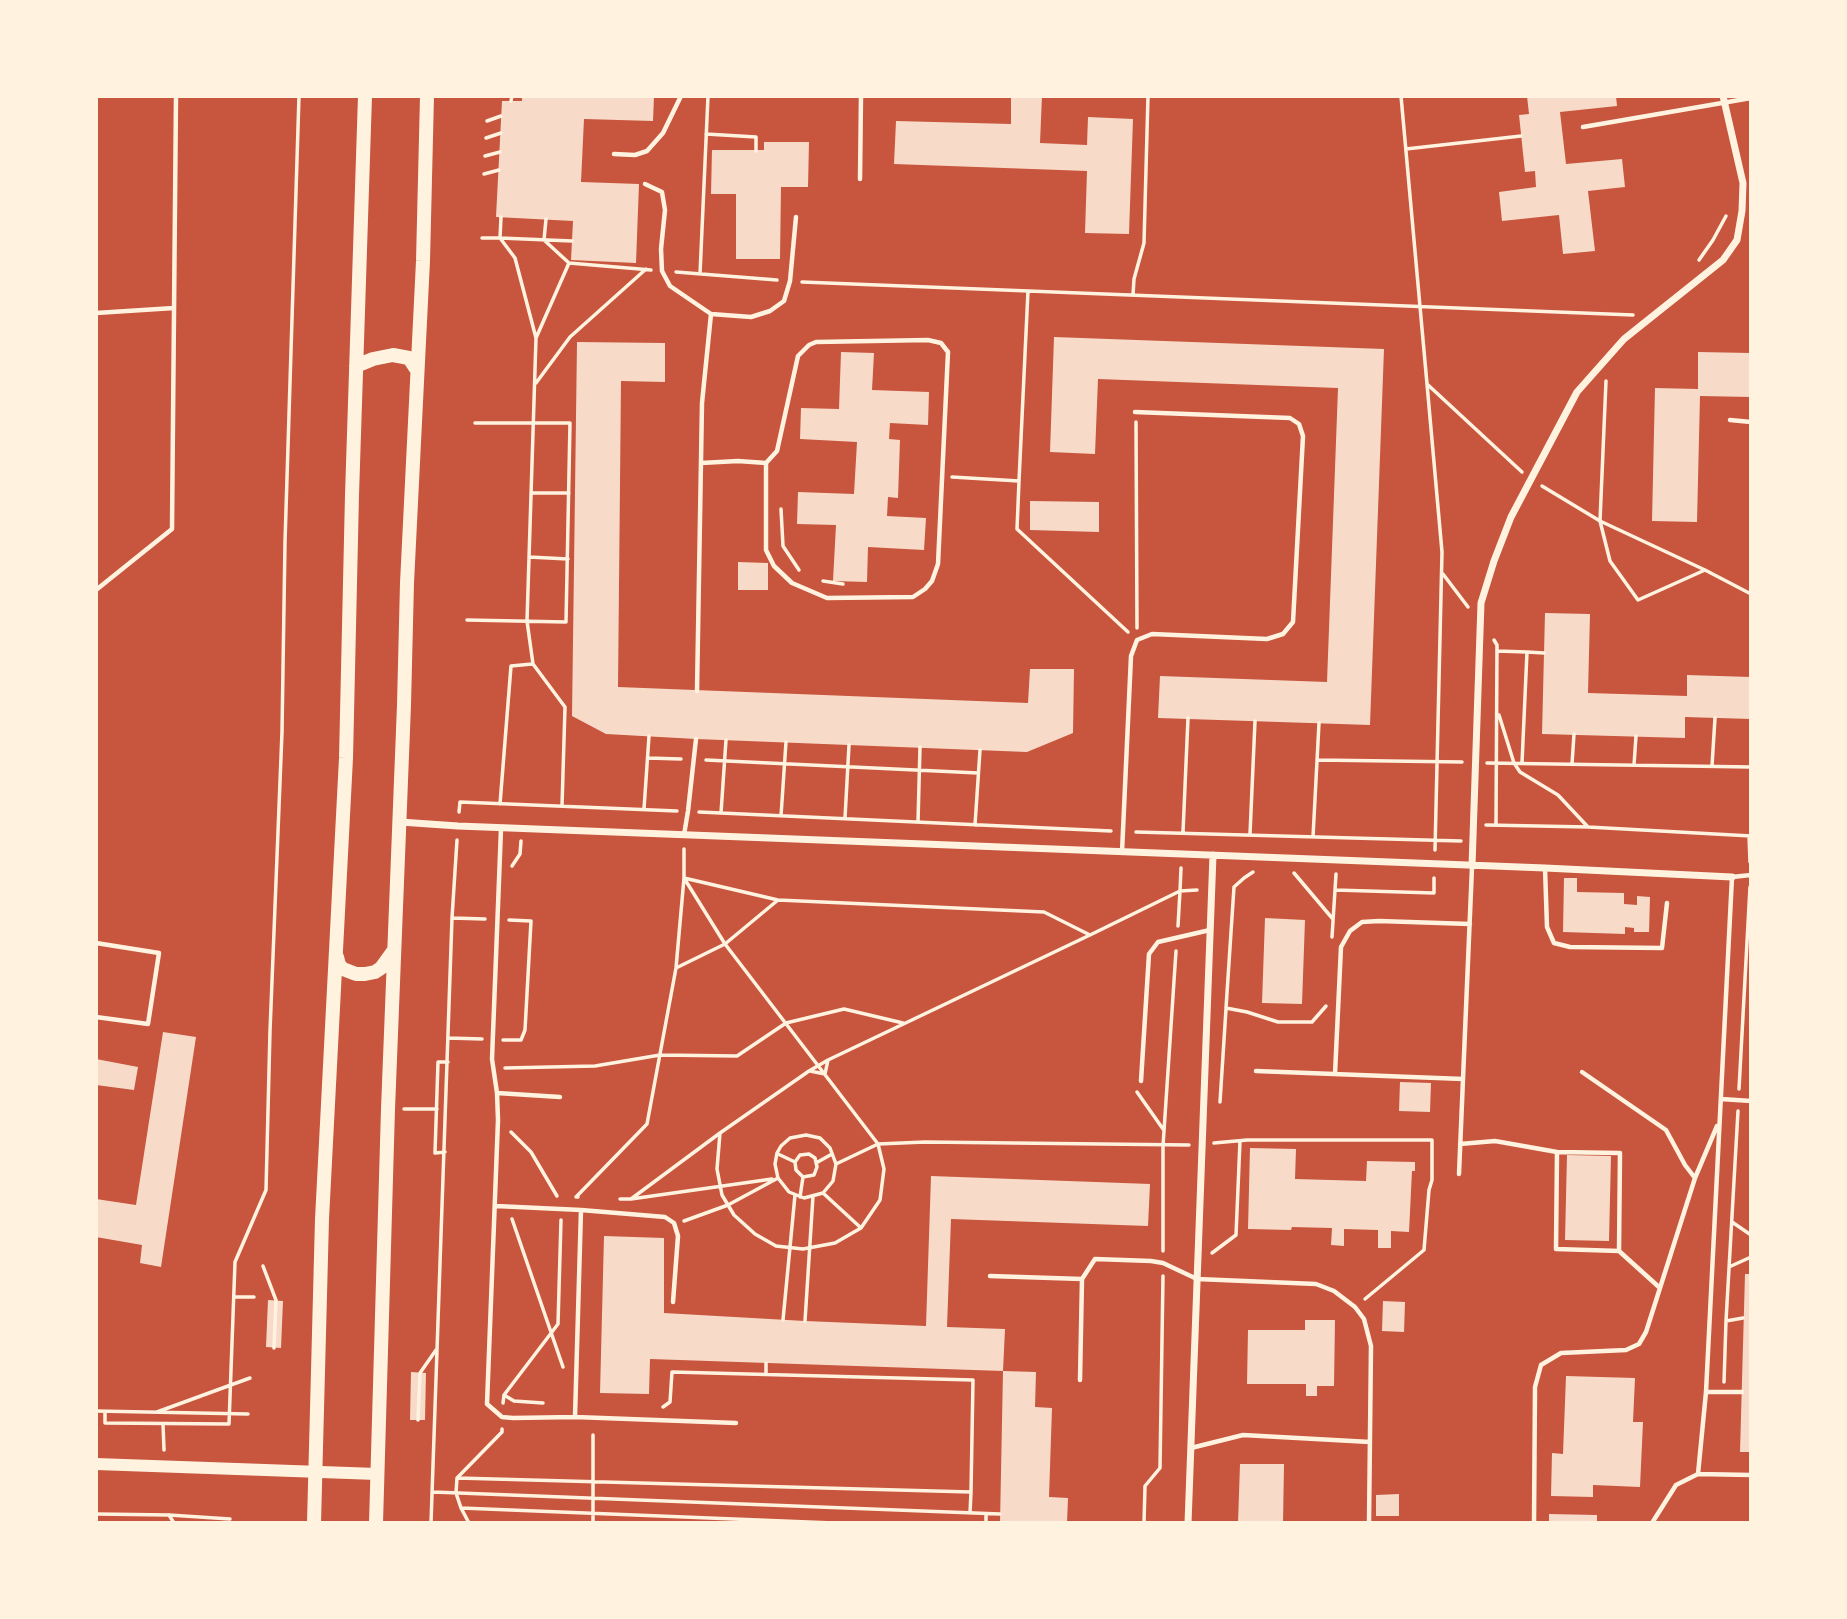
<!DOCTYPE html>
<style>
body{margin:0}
#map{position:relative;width:1847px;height:1619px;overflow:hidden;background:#c8553d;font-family:Inter,sans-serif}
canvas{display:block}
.frame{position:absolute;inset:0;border:98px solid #fff3e0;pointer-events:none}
</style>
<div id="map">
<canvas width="1847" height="1619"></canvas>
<div class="frame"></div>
</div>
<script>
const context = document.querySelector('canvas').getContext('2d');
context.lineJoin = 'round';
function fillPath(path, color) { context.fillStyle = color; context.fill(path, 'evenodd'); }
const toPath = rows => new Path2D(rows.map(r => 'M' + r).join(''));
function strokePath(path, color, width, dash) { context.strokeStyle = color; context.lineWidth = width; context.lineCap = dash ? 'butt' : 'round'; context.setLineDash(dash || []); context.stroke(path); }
fillPath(toPath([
 [522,96,654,96,653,121,584,119,581,182,639,184,636,263,571,260,573,221,496,217,502,101,522,101],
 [1011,96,1042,96,1040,143,1087,145,1088,117,1133,119,1129,234,1085,233,1087,171,894,164,896,121,1011,124],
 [1527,96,1616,96,1617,106,1560,112,1566,164,1622,159,1625,187,1588,191,1595,251,1563,254,1559,215,1502,221,1499,192,1536,187,1535,171,1525,172,1519,115,1529,114],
 [764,142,809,142,808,187,781,187,780,259,736,259,736,194,711,194,712,150,764,150],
 [1054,337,1384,349,1370,725,1158,718,1160,676,1327,682,1338,388,1098,379,1095,454,1050,452],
 [577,342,665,343,665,382,621,381,618,687,1028,703,1030,669,1074,669,1073,733,1027,752,696,739,606,734,572,716],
 [841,352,874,353,872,390,929,392,928,425,890,423,889,439,900,440,898,498,888,497,887,516,926,518,924,550,868,547,867,582,833,581,836,525,797,524,798,492,854,494,857,442,800,439,801,408,839,409],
 [1698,352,1751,353,1751,397,1700,396,1697,522,1652,521,1655,388,1698,389],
 [1030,501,1099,502,1099,532,1030,530],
 [738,562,768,563,768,590,738,590],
 [1545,613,1590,614,1588,693,1687,696,1687,675,1751,677,1751,719,1685,717,1685,738,1542,734],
 [1564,878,1577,878,1577,892,1624,893,1624,904,1637,905,1637,896,1650,897,1649,932,1634,932,1634,928,1625,927,1625,934,1563,932],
 [1265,918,1305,920,1302,1004,1262,1003],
 [163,1032,196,1037,161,1267,140,1263,142,1245,96,1237,96,1199,136,1205],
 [96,1059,138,1067,134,1090,96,1085],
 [1400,1082,1431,1083,1430,1112,1399,1111],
 [1250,1148,1296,1149,1295,1179,1366,1181,1367,1161,1415,1162,1415,1171,1412,1171,1409,1232,1391,1231,1391,1248,1378,1248,1378,1230,1344,1229,1344,1246,1331,1245,1332,1228,1292,1227,1291,1230,1248,1229],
 [1567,1155,1611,1156,1609,1241,1565,1240],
 [931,1176,1150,1184,1148,1226,951,1219,947,1327,1005,1329,1003,1371,650,1359,649,1394,600,1393,604,1236,664,1238,664,1313,805,1321,926,1326],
 [1745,1274,1751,1274,1751,1452,1740,1452],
 [268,1300,283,1301,281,1348,266,1347],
 [1383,1301,1405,1302,1404,1332,1382,1331],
 [1305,1320,1335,1320,1334,1386,1317,1386,1317,1396,1306,1396,1306,1384,1247,1384,1248,1330,1305,1330],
 [1003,1371,1036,1372,1035,1407,1052,1408,1049,1497,1068,1498,1067,1523,1000,1523],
 [411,1372,426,1373,425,1420,410,1420],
 [1566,1376,1635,1378,1633,1422,1643,1422,1640,1487,1593,1485,1593,1497,1551,1496,1552,1453,1563,1454],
 [1240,1464,1284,1464,1283,1523,1238,1523],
 [1399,1494,1399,1516,1376,1516,1376,1495],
 [1549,1514,1597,1515,1597,1523,1549,1523]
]), '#f7dbc8');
strokePath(toPath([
 [1401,96,1427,384,1522,472],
 [511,101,512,96],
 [487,121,501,116],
 [706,134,756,137,756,151],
 [486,138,501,133],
 [1406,149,1521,136],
 [485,156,500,152],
 [484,174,499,170],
 [501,217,500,238,572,241],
 [546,219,544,240,569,263,651,270],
 [482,238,500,238,515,258,536,338,527,621,533,664,565,707,562,806],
 [1699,260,1713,240,1726,216],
 [676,272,777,280],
 [700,274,708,96],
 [802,282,1633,315],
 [1133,295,1134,279,1144,243,1148,96],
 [536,338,569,263],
 [1606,381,1600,521,1610,561,1638,600,1705,570],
 [536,383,570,337,646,269],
 [1427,384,1442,552,1435,850],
 [1136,422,1137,628],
 [952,477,1019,481,1017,529,1128,632],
 [1019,481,1028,291],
 [1542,486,1600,521,1705,570,1751,594],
 [531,493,569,493],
 [781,509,783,546,799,570],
 [529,557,568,559],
 [1443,574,1468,607],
 [823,581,843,584],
 [467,620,566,622,570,423,475,423],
 [1494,640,1497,645,1496,825],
 [1497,651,1527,652,1522,763],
 [1527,652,1544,653],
 [1499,715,1514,763,1520,772,1558,795,1588,827],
 [648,758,681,759],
 [706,760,978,773],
 [1317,760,1462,762],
 [1487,763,1751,767],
 [1572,764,1574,734],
 [1634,765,1636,736],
 [1712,766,1715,718],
 [500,804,511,666,532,664],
 [644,809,649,736],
 [459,812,460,802,677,811],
 [699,812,1111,831],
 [721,813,726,740],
 [781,816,786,742],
 [845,818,849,745],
 [918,822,920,747],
 [975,825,980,750],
 [1486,825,1588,827,1751,836],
 [1136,832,1461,841],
 [1183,832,1188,718],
 [1250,834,1255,721],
 [1749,836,1750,862],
 [1313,837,1319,723],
 [512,866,520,854,521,841],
 [1253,872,1244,878,1234,887,1226,1008,1247,1012,1278,1022,1312,1022,1326,1006],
 [1294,873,1332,918],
 [1336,874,1335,890,1434,893,1434,878],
 [684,878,725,944,878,1144,884,1169,880,1200,861,1228,835,1243,803,1249,776,1246,755,1234,734,1215,722,1195,717,1169,720,1133],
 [452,918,485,919],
 [1178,926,1180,891,1197,890],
 [1090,935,1180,891,1181,868],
 [1332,937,1335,890],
 [676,968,725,944,778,900],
 [448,1038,482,1039],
 [503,1040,521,1040,525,1030,531,921,509,920],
 [505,1068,595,1066,660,1055,737,1056,786,1023,844,1009,903,1023],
 [810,1071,825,1074,828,1060],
 [1739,1089,1750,887],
 [1137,1092,1163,1129],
 [1220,1102,1226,1009],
 [404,1109,437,1109],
 [511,1132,531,1152,557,1196],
 [806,1135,820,1138,830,1148,836,1164,833,1181,823,1193,804,1198,789,1192,778,1178,775,1164,777,1153,781,1146,790,1138,806,1135],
 [1214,1143,1247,1140,1432,1140,1432,1180,1429,1190,1424,1250,1365,1299],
 [445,1152,435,1153,438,1062,448,1062],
 [778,1154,795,1162],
 [809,1154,815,1158,817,1167,814,1175,803,1177,796,1170,795,1162,800,1155,809,1154],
 [816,1163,832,1154],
 [836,1164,878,1144,925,1142,1189,1145],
 [823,1193,860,1227],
 [578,1197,576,1197,647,1124,676,968,684,878,684,849],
 [800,1197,803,1177],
 [620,1199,631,1199,772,1179],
 [631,1199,720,1133,809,1071,828,1060,1090,935,1044,912,778,900,684,878],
 [512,1219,563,1367],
 [684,1221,728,1205,778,1178],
 [1732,1222,1751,1235],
 [1163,1251,1163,1146,1176,951],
 [1212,1253,1236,1235,1240,1141],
 [263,1266,276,1300,274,1348],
 [1729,1267,1751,1257],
 [234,1297,254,1297],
 [783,1320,795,1195],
 [805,1321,813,1196],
 [1726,1321,1738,1111],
 [766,1373,766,1363],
 [1724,1382,1726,1321,1743,1318],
 [504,1395,514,1401,543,1403],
 [503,1403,504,1395,558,1324,561,1220],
 [663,1407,670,1402,672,1372,973,1380,971,1492],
 [96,1411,248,1414],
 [105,1412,105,1423,229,1424,235,1262,266,1190,270,1031,282,732,285,542,299,96],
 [157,1412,250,1378],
 [418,1420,420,1373,436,1350],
 [163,1424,164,1450],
 [457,1478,971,1492,970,1513],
 [433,1492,1000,1514],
 [461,1508,833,1523],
 [96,1514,169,1515,230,1519],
 [169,1515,174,1523],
 [431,1523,452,918,457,840],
 [469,1523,461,1508,456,1493,457,1478,502,1432,502,1429],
 [593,1523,593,1435],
 [986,1523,986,1514],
 [1144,1523,1145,1486,1160,1468,1163,1276]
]), '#fff3e0', 3.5);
strokePath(toPath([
 [1583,127,1751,98],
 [614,154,635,155,647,151,663,133,681,96],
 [860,179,861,96],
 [645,184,662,192,665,210,661,249,662,271,670,286,711,314,751,317,770,311,784,301,790,281,796,217],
 [96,313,174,308],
 [1730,420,1751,422],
 [701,463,738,461,766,463,777,451,798,356,809,345,816,342,928,340,941,343,948,352,938,564,932,581,925,589,913,597,827,598,792,583,774,566,766,550,766,463],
 [96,590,172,529,176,96],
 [697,691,702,403,711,314],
 [501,829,492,1059,497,1093,498,1120,487,1404,502,1417,513,1418,575,1417,736,1423],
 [684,835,688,811,696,739],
 [1122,852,1131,656,1137,640,1152,634,1267,639,1283,634,1293,622,1303,436,1299,424,1290,418,1135,412],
 [1545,868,1547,927,1554,943,1570,947,1662,948,1667,903],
 [96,943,159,953,148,1024,96,1017],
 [1256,1071,1463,1079,1472,867],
 [1582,1072,1666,1130,1685,1165,1695,1178],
 [1335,1074,1341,947,1350,931,1362,922,1379,921,1470,924],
 [1141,1081,1149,954,1158,942,1210,930],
 [497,1093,560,1097],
 [1721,1099,1751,1101],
 [1460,1144,1495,1141,1557,1152,1620,1153,1619,1251,1660,1288],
 [1557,1152,1556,1249,1619,1251],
 [1459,1174,1463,1079],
 [496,1206,581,1210,575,1417],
 [581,1210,665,1217,674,1223,678,1236,673,1302],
 [990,1276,1082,1279,1095,1259,1151,1261,1163,1263,1197,1279,1316,1284,1334,1291,1355,1307,1364,1319,1371,1346,1369,1523],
 [1080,1380,1082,1279],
 [1706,1392,1742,1392],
 [1191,1448,1243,1435,1370,1442],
 [1698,1474,1706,1392,1732,877,1751,875],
 [1534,1523,1535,1387,1541,1365,1561,1353,1626,1350,1639,1344,1646,1332,1695,1178,1717,1126],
 [1652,1523,1676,1485,1698,1474,1751,1475]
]), '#fff3e0', 4.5);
strokePath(toPath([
 [400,822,458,826,1545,868,1732,877],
 [1472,866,1481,603,1494,561,1511,517,1577,392,1624,339,1723,260,1737,240,1742,211,1743,183,1723,96],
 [1188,1523,1213,855]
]), '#fff3e0', 7);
strokePath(toPath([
 [96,1464,377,1474]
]), '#fff3e0', 12);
strokePath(toPath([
 [356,366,373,359,393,355,409,358,417,370],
 [337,957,339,965,343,969,356,974,365,974,375,972,381,968,394,950],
 [314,1523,322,1219,346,758,352,495,365,96],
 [376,1523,388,1109,404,705,407,583,423,261,427,96]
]), '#fff3e0', 14);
</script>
